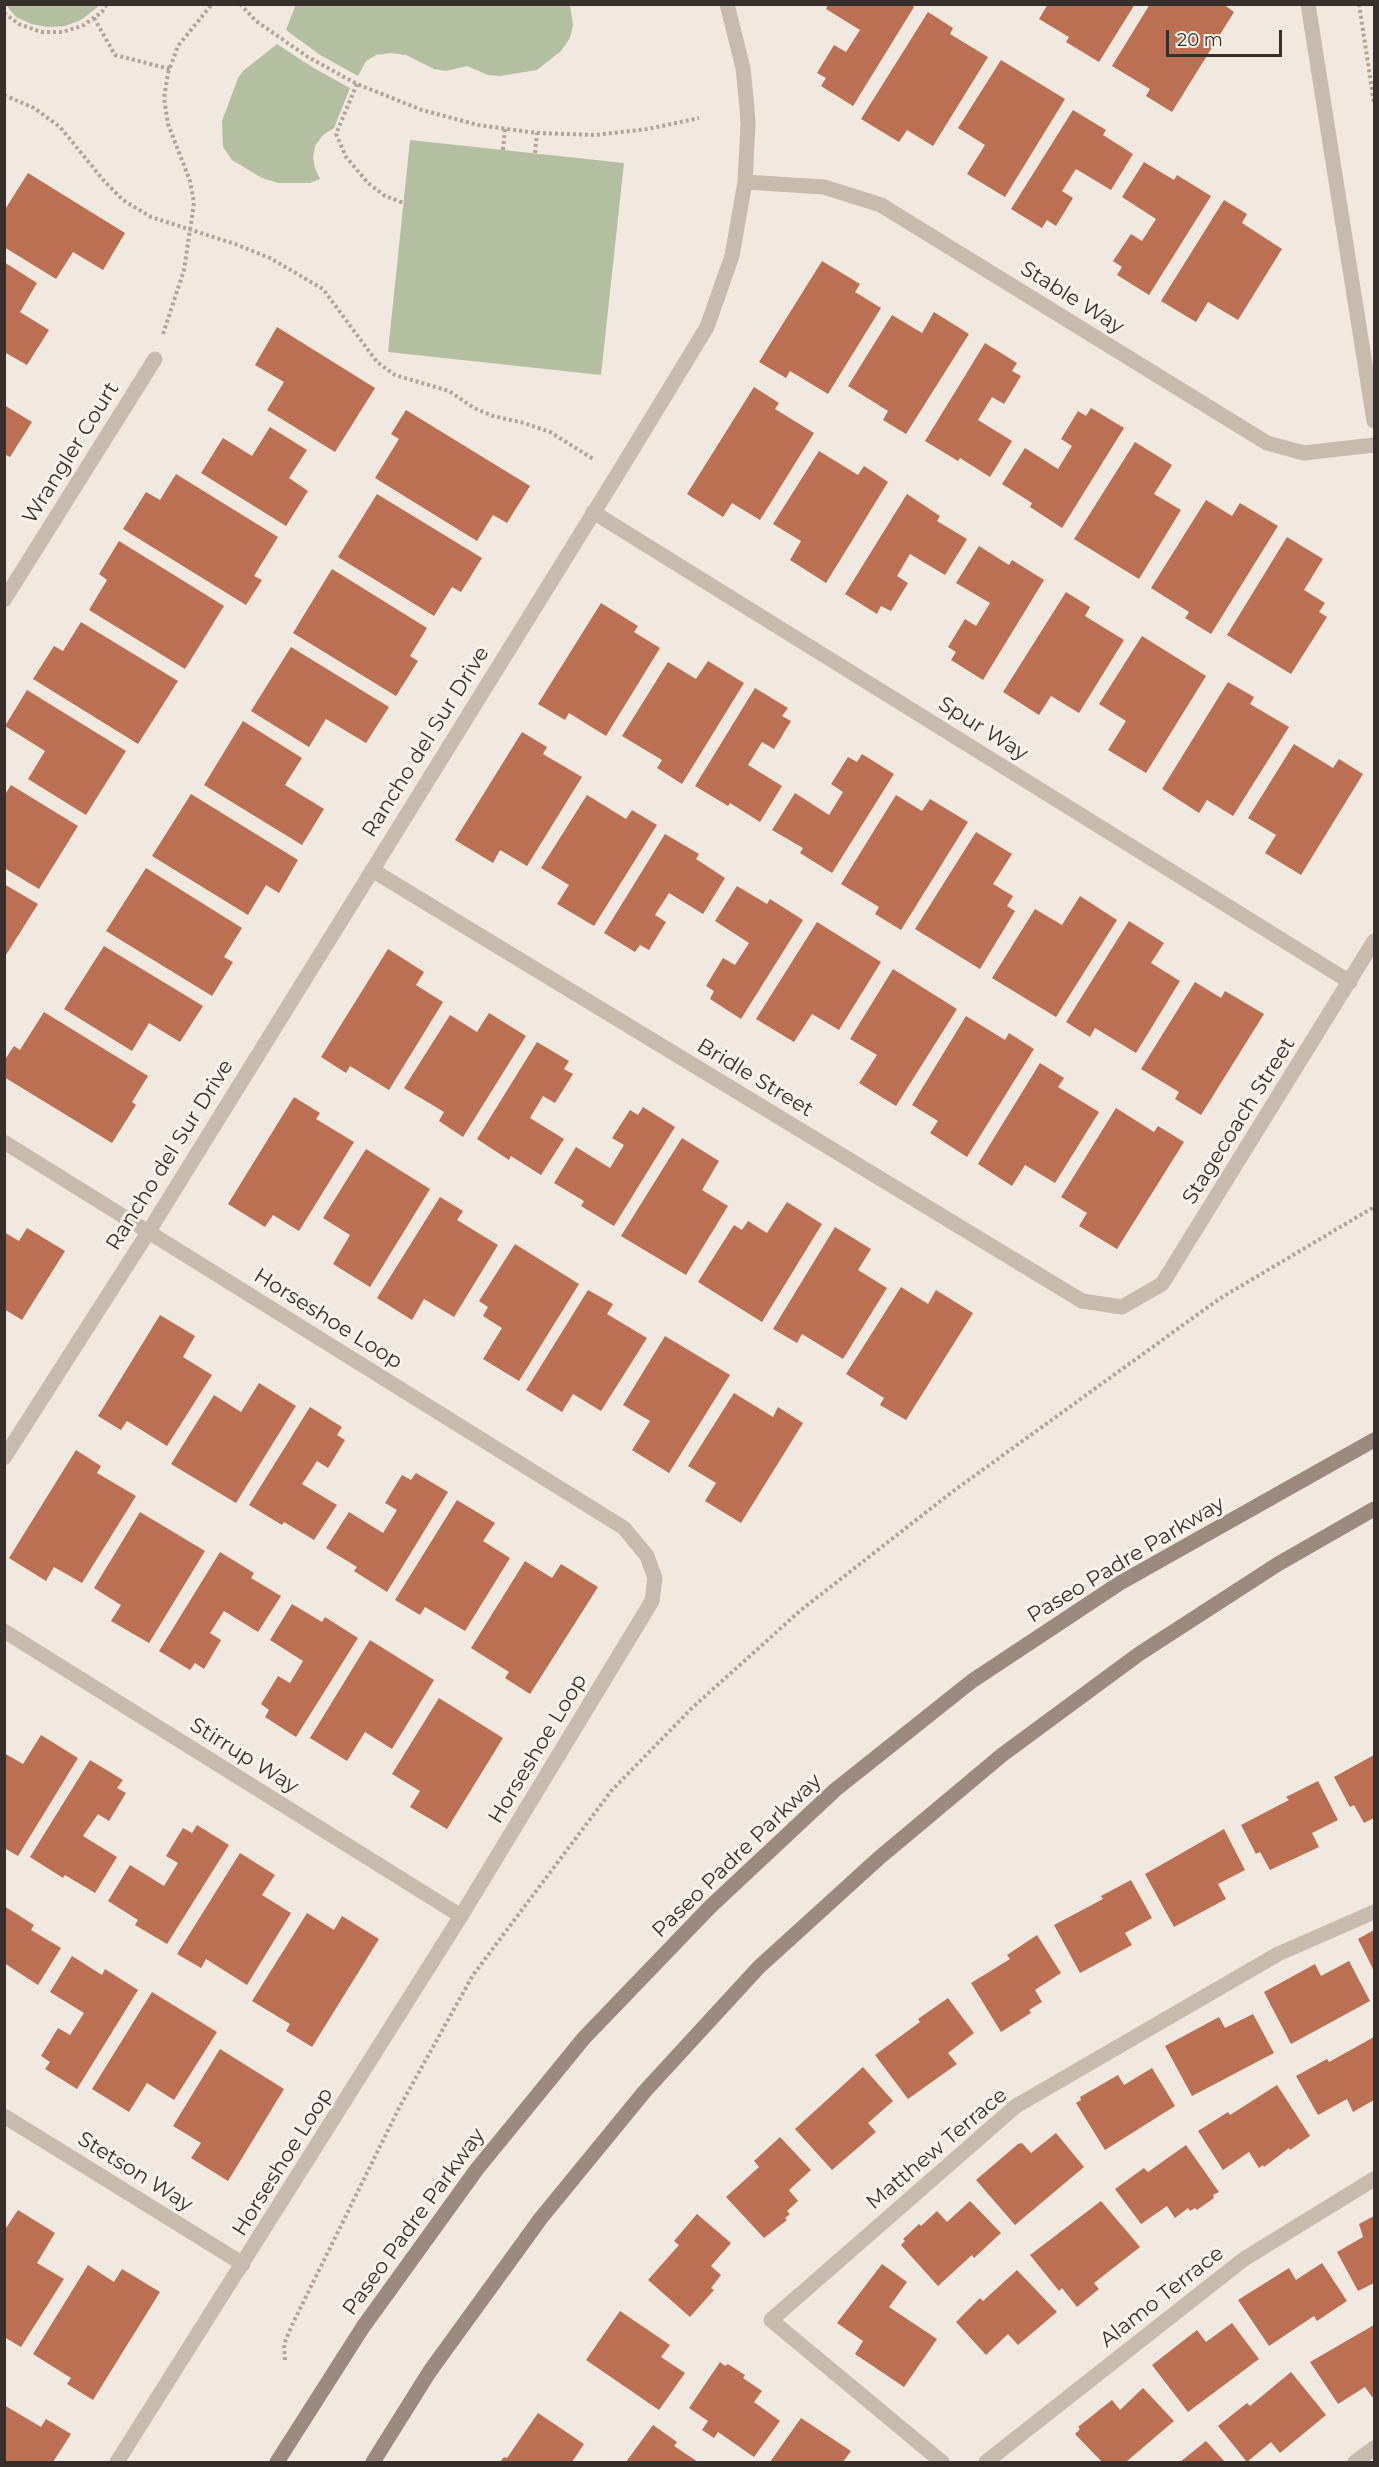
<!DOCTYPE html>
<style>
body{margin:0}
#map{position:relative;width:1379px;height:2467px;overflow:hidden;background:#f1e9e0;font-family:Montserrat,sans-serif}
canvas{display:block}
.frame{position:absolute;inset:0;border:6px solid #372f2b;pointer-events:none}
.scale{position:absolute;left:1166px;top:30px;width:116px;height:27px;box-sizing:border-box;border:3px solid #372f2b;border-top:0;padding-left:8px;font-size:18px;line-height:21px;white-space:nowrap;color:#372f2b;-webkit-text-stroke:4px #f9f3ec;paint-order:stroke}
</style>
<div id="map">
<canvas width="1379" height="2467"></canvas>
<div class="frame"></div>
<div class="scale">20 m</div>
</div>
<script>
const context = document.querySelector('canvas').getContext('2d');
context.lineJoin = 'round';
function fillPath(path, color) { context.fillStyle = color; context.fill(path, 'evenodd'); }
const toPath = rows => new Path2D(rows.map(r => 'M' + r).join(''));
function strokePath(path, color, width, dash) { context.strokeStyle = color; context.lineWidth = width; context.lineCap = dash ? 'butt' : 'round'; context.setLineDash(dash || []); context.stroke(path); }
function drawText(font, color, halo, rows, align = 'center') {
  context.font = font + ' Montserrat,sans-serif'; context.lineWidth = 6; context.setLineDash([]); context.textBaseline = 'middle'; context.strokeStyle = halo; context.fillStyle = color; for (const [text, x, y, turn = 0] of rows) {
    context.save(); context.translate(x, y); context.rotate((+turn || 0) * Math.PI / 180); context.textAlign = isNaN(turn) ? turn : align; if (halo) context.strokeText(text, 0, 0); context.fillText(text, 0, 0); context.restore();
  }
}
fillPath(toPath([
 [5,4,100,4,100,5,81,20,65,26,48,27,31,24,16,17],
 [296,4,570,5,573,25,570,38,561,51,537,70,500,76,488,75,467,66,446,71,434,69,406,55,391,53,376,55,366,61,358,76,320,55,286,30],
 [277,44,312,67,350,88,334,128,323,135,315,146,313,158,315,168,320,179,310,183,278,183,262,178,232,160,223,147,222,121,238,78,243,71],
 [410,140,624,163,601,375,388,352]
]), '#b4bfa1');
fillPath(toPath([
 [828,4,911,4,914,7,853,106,821,86,826,78,817,73,834,45,846,52,860,30,826,9],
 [1048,4,1135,4,1099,62,1066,42,1069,37,1039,19],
 [1150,4,1223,4,1234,12,1172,112,1146,96,1150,89,1112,66],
 [928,12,953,28,950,34,988,57,933,146,907,130,899,142,861,119],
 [1001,60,1065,99,1005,197,967,174,985,145,958,128],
 [1073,110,1106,130,1103,135,1133,154,1111,190,1076,169,1062,191,1073,198,1056,226,1047,220,1042,228,1011,209],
 [1144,162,1174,180,1177,175,1211,196,1149,295,1117,275,1122,267,1113,261,1131,234,1142,241,1156,219,1122,197],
 [28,173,125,233,103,270,73,252,56,279,4,247,4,211],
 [1224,200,1247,214,1242,223,1282,249,1238,320,1208,302,1196,322,1161,301],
 [822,261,860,284,855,292,881,308,828,394,790,371,786,378,759,362],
 [4,262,37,283,20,312,49,330,27,365,4,352],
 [934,312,969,334,906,434,883,420,888,411,848,386,892,315,922,333],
 [277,327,375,388,335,452,267,410,284,382,255,365],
 [985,343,1017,363,1012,371,1021,376,1004,404,992,397,978,420,1012,441,990,477,960,458,958,461,925,441],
 [754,387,779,403,775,409,814,433,760,520,732,503,723,517,687,494],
 [4,405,32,422,10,457,4,454],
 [1091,408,1124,428,1062,528,1030,507,1032,503,1002,484,1025,448,1058,469,1072,446,1061,439,1078,411,1086,416],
 [406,410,530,486,507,523,493,515,477,541,375,478,399,439,391,434],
 [270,427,307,450,289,478,308,491,286,526,201,473,223,438,252,456],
 [1135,442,1172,465,1154,494,1181,510,1139,579,1074,539],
 [819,451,858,475,864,466,888,482,826,583,790,560,801,541,773,524],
 [176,474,278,537,254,576,262,580,246,605,123,529,146,492,160,500],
 [377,494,482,558,461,592,452,587,434,616,338,557],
 [907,494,940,516,937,521,967,539,945,575,910,554,897,576,908,583,891,611,881,606,877,614,845,594],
 [1206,500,1232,516,1240,503,1278,526,1211,634,1185,618,1189,612,1151,588],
 [1287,537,1323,559,1304,590,1325,603,1319,612,1327,617,1291,674,1227,635],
 [119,541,224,606,185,669,89,610,107,580,99,574],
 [979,546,1009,565,1012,560,1044,580,983,680,951,660,956,652,948,647,965,619,976,626,990,603,956,583],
 [332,569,427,628,410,656,418,661,396,696,293,633],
 [1066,592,1090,607,1085,616,1124,640,1079,713,1051,696,1039,715,1003,692],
 [601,603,638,626,634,632,660,648,606,736,569,713,565,720,538,704],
 [81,622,178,681,138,744,33,679,54,646,63,651],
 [1142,636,1206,676,1146,773,1108,750,1126,721,1099,704],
 [291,647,389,707,366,743,326,719,309,747,251,711],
 [708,661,744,683,682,784,657,768,662,760,622,736,668,662,696,679],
 [1228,682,1254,697,1250,704,1289,727,1233,816,1207,800,1199,813,1162,789],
 [755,688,788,708,782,716,791,721,774,749,762,742,748,765,782,786,760,822,730,803,728,806,695,786],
 [27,690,126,751,86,815,28,779,45,751,5,726],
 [243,721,302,758,285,785,324,809,302,845,204,785],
 [522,732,547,747,543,754,582,777,527,866,500,850,493,863,455,840],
 [1294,744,1333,768,1339,759,1363,774,1301,875,1265,853,1276,835,1248,818],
 [862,754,894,774,832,873,800,853,803,848,772,830,795,793,829,815,843,792,831,784,848,757,857,762],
 [11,785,78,826,39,889,4,868,4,796],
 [191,794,298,860,279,893,266,885,248,915,152,856],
 [587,795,626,819,632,810,657,825,594,926,557,904,569,885,541,868],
 [896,795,922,811,930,799,968,822,901,930,875,914,879,907,841,884],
 [976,832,1012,854,993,884,1013,896,1007,906,1015,911,980,969,915,929],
 [665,834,699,854,696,859,725,878,703,914,669,893,655,915,666,922,649,950,640,945,635,952,604,933],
 [146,868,242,928,224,957,233,962,212,996,106,931],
 [4,884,38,904,4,958],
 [737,886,767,904,770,899,803,920,741,1019,710,999,714,991,706,986,723,958,735,965,749,943,715,921],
 [1080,896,1117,920,1056,1017,992,978,1035,909,1062,925],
 [1129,921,1164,943,1151,963,1180,981,1136,1053,1095,1028,1090,1037,1066,1022],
 [817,922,881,962,839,1030,812,1014,794,1042,756,1019],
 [104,946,203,1006,180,1042,149,1023,132,1051,64,1009],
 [388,949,424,972,416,985,443,1002,389,1090,350,1066,346,1073,321,1057],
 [893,969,957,1009,896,1106,859,1083,877,1055,850,1039],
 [1195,982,1221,998,1225,991,1264,1014,1201,1115,1175,1099,1179,1092,1141,1069],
 [44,1012,148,1076,132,1102,136,1105,112,1143,4,1077,4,1061,14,1046,20,1050],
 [489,1013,526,1036,463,1137,439,1121,444,1112,404,1088,450,1015,477,1032],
 [966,1016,1005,1040,1009,1033,1034,1049,967,1157,930,1133,938,1121,912,1105],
 [537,1042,569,1061,564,1069,573,1074,555,1103,543,1096,530,1118,564,1139,541,1175,511,1156,509,1160,477,1139],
 [1040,1063,1064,1078,1058,1087,1099,1112,1055,1183,1025,1165,1012,1186,978,1164],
 [294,1097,320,1113,316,1119,354,1142,299,1231,273,1215,265,1227,228,1204],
 [643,1107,675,1127,614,1226,581,1206,584,1201,554,1183,576,1147,610,1168,624,1145,612,1138,630,1110,638,1115],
 [1116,1108,1154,1132,1158,1126,1184,1142,1117,1249,1079,1226,1087,1213,1061,1197],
 [682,1138,719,1161,702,1190,728,1206,686,1275,621,1236],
 [366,1149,430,1189,370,1287,333,1264,350,1235,323,1218],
 [440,1197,463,1211,457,1220,498,1245,454,1317,424,1299,412,1320,377,1298],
 [787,1202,822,1224,762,1322,698,1282,734,1225,742,1230,748,1221,767,1233],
 [835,1227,871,1249,858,1270,887,1288,843,1359,802,1334,797,1343,773,1329],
 [27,1228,65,1251,22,1320,4,1309,4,1232,19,1241],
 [515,1244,579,1284,519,1381,483,1359,502,1328,483,1316,488,1307,479,1301],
 [901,1287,928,1304,936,1290,973,1313,906,1420,880,1405,884,1398,846,1374],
 [588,1290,613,1304,607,1314,647,1338,601,1411,573,1394,562,1412,526,1390],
 [160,1315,195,1336,183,1357,212,1375,167,1446,127,1421,121,1430,98,1416],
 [665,1336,730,1375,669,1473,632,1450,650,1421,623,1405],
 [259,1383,296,1406,236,1503,171,1464,214,1395,241,1412],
 [734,1393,773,1417,778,1407,803,1423,741,1523,705,1501,716,1483,688,1466],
 [310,1407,342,1427,337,1435,345,1440,328,1468,317,1461,302,1484,337,1505,314,1540,284,1522,282,1525,249,1505],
 [76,1450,101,1466,97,1473,136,1496,82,1583,54,1567,46,1581,9,1558],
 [416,1473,448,1492,387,1592,354,1571,357,1567,326,1548,349,1512,383,1533,397,1510,385,1503,402,1475,411,1480],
 [457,1500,495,1523,483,1541,510,1558,465,1631,425,1607,420,1615,395,1600],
 [140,1512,205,1551,149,1643,111,1621,121,1605,94,1588],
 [220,1552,254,1573,251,1578,281,1596,258,1632,224,1611,210,1633,221,1640,204,1669,195,1663,190,1670,159,1651],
 [525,1561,552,1578,561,1564,598,1587,530,1694,505,1678,509,1672,471,1648],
 [292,1604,322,1622,325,1617,358,1638,296,1737,265,1717,269,1710,261,1704,278,1676,290,1683,303,1661,270,1640],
 [370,1640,434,1680,392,1749,365,1732,347,1761,310,1738],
 [439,1698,503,1738,447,1829,410,1807,420,1791,392,1774],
 [41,1735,78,1758,18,1856,4,1848,4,1753,23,1764],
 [1374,1755,1374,1818,1364,1823,1354,1805,1350,1807,1334,1777],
 [90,1760,123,1780,117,1788,126,1793,109,1821,98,1814,83,1836,117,1857,95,1893,65,1875,63,1878,30,1857],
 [1318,1781,1338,1820,1312,1833,1319,1847,1270,1870,1260,1852,1256,1854,1241,1825,1289,1800,1286,1797],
 [197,1825,229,1845,167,1944,135,1925,138,1920,108,1901,130,1865,164,1886,178,1863,166,1856,183,1828,192,1833],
 [1224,1829,1245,1870,1218,1884,1226,1899,1174,1927,1145,1874],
 [240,1853,275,1875,262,1895,291,1913,247,1985,206,1959,201,1968,177,1954],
 [1131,1880,1152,1918,1125,1933,1132,1945,1080,1973,1054,1925,1103,1899,1101,1896],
 [4,1906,34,1925,31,1930,61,1948,38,1985,4,1963],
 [307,1913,334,1930,342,1916,379,1939,312,2047,286,2031,290,2024,252,2001],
 [1374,1930,1374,1971,1358,1939],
 [1037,1935,1061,1973,1035,1990,1042,2002,1029,2010,1031,2013,1001,2032,971,1983,1010,1959,1007,1955],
 [72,1956,102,1975,105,1969,138,1990,77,2089,45,2069,50,2062,41,2056,58,2028,70,2035,84,2013,50,1992],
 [1349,1961,1370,2001,1291,2044,1264,1992,1315,1964,1321,1976],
 [152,1992,217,2032,174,2100,147,2083,129,2112,92,2089],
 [948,1998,974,2033,948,2053,957,2064,908,2099,875,2055,920,2022,918,2019],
 [1253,2014,1274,2053,1192,2096,1165,2046,1219,2017,1225,2028],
 [1374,2037,1374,2100,1353,2112,1347,2099,1318,2115,1296,2076,1327,2059,1329,2062],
 [220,2049,284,2089,228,2181,191,2158,201,2143,173,2126],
 [863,2067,893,2101,868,2123,876,2132,832,2170,795,2129],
 [1152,2068,1175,2106,1105,2150,1076,2103,1081,2100,1080,2097,1118,2075,1124,2085],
 [1277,2085,1310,2136,1290,2150,1289,2148,1264,2167,1263,2165,1259,2168,1249,2152,1223,2170,1198,2131,1228,2112,1230,2115],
 [1056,2133,1084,2167,1015,2225,976,2180,1018,2144,1022,2143,1031,2153],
 [780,2137,811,2170,789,2190,798,2201,787,2211,790,2214,785,2218,787,2220,764,2238,726,2197,759,2167,754,2161],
 [1186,2145,1219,2192,1213,2195,1214,2198,1197,2210,1195,2208,1190,2211,1188,2208,1175,2218,1167,2206,1141,2224,1115,2189,1144,2168,1148,2172],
 [970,2201,1001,2233,974,2258,972,2255,938,2286,901,2245,905,2241,903,2239,919,2224,921,2226,937,2211,947,2222],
 [1101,2201,1140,2247,1094,2283,1099,2289,1077,2307,1062,2288,1059,2291,1030,2255],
 [18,2210,55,2233,37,2263,64,2279,21,2347,4,2337,4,2231],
 [697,2214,731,2243,711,2266,721,2275,711,2288,714,2290,690,2317,648,2280,679,2245,674,2241],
 [1374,2216,1374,2283,1358,2291,1337,2252,1363,2237,1359,2224],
 [1322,2263,1347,2301,1317,2321,1314,2316,1269,2346,1238,2300,1289,2268,1296,2280],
 [882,2264,907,2282,889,2307,937,2339,904,2387,855,2354,863,2341,837,2323],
 [88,2265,114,2282,122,2269,160,2292,93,2400,67,2384,71,2378,33,2354],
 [1017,2270,1057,2312,1018,2345,1008,2334,986,2355,956,2322,980,2298,983,2301],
 [620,2311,670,2345,661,2357,685,2373,659,2410,586,2360],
 [1232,2323,1259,2359,1188,2412,1152,2365,1197,2330,1206,2342],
 [1374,2325,1374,2396,1372,2397,1365,2387,1338,2404,1310,2362],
 [720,2362,725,2366,728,2364,745,2375,743,2378,762,2391,754,2402,780,2421,754,2457,718,2432,714,2438,702,2430,708,2421,689,2408],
 [1291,2372,1326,2415,1280,2453,1271,2442,1247,2462,1218,2426,1247,2403,1250,2406],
 [1143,2388,1174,2421,1126,2462,1102,2462,1075,2434,1080,2429,1078,2427,1112,2400,1120,2410],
 [4,2405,41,2427,46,2419,71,2434,53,2462,4,2462],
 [538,2413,584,2444,572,2462,500,2462,504,2457,507,2458],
 [801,2418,851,2451,843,2462,770,2462],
 [653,2425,677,2442,674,2446,698,2462,626,2462],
 [1206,2441,1225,2462,1180,2462]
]), '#bb7054');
strokePath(toPath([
 [240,4,256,21,308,57,357,84,422,110,478,125,537,133,595,135,648,129,699,118],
 [1359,4,1374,103],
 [4,13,19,24,41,32,63,32,84,25,102,12,107,4],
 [94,18,115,55,170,69],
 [357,84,336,134,346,157,368,183,385,196,404,203],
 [4,95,34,108,60,127,105,182,123,200,151,217,235,244,270,258,323,289,377,362,395,375,449,391,474,408,493,416,524,423,550,432,595,460],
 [503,150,505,129],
 [535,153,537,133],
 [163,334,184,270,194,203,190,181,168,124,164,98,168,73,178,46,212,4],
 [285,2360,284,2344,292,2325,399,2108,473,1975,612,1790,692,1708,801,1610,952,1492,1219,1299,1374,1207]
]), '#b4a497', 4, [3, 3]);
strokePath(toPath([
 [1308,4,1374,421],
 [745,182,824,187,881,205,1267,443,1304,453,1374,445],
 [593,512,1350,982],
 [4,600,155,359],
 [372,870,1082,1301,1122,1307,1162,1284,1374,941],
 [4,1142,624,1528,647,1556,655,1578,652,1601,461,1916,117,2462],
 [4,1458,149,1231,617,475,707,327,732,256,745,182,748,124,747,108,743,68,727,4],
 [4,1631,461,1916],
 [4,2116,243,2264],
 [942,2462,771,2320,1016,2106,1278,1954,1374,1912],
 [986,2462,1244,2259,1374,2179],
 [1355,2462,1374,2448]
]), '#c8baad', 15);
strokePath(toPath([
 [277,2462,363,2327,477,2169,584,2038,710,1907,835,1790,972,1681,1120,1583,1374,1440],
 [373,2462,430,2371,541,2218,645,2091,759,1967,879,1858,1002,1755,1139,1654,1278,1564,1374,1509]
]), '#9c8a7e', 15);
drawText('21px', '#372f2b', '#f9f3ec', [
 ["Stable Way",1072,298,32],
 ["Wrangler Court",71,453,-58],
 ["Spur Way",983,729,32],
 ["Rancho del Sur Drive",426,742,-58],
 ["Bridle Street",755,1078,31],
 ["Stagecoach Street",1239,1121,-58],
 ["Rancho del Sur Drive",170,1155,-58],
 ["Horseshoe Loop",328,1319,32],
 ["Paseo Padre Parkway",1126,1560,-31],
 ["Horseshoe Loop",538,1749,-59],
 ["Stirrup Way",244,1756,32],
 ["Paseo Padre Parkway",737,1856,-44],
 ["Matthew Terrace",937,2149,-40],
 ["Horseshoe Loop",283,2162,-58],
 ["Stetson Way",135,2172,32],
 ["Paseo Padre Parkway",414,2222,-54],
 ["Alamo Terrace",1162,2297,-38]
]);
</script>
